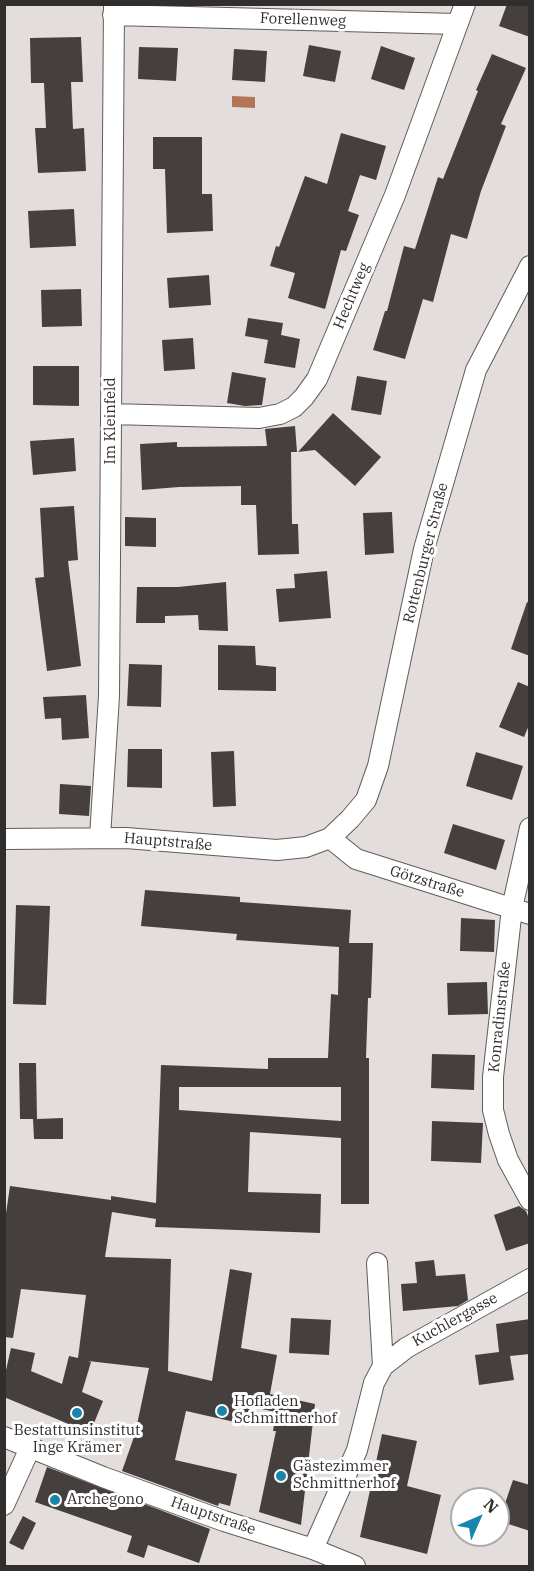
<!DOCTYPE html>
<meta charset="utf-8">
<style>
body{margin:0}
#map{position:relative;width:534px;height:1571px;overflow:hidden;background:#e3dedb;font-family:"IBM Plex Serif",serif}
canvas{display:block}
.frame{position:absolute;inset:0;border:6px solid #312e2d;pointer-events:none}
.north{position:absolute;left:450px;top:1487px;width:60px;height:60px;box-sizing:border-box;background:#fff;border:2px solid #adabab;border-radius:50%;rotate:45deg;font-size:16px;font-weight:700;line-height:24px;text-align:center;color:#312e2d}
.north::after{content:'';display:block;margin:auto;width:21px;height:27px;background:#1984ac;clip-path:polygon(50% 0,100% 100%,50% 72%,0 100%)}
</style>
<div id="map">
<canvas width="534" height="1571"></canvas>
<div class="frame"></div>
<div class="north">N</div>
</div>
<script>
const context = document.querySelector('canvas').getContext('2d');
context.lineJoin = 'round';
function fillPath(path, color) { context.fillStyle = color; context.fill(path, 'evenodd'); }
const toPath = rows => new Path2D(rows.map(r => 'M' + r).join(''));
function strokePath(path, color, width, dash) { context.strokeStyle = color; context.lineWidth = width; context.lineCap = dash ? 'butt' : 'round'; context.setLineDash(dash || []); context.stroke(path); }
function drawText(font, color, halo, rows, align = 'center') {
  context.font = font + ' "IBM Plex Serif",serif'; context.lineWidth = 6; context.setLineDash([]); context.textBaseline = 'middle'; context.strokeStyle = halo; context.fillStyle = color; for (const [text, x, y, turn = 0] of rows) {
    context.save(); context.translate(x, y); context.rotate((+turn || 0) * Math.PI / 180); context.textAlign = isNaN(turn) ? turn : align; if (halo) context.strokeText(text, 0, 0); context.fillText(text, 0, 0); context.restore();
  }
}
fillPath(toPath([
 [232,96,255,97,255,108,232,107]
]), '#b37556');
fillPath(toPath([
 [507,4,530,4,530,37,499,26],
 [81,37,83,82,71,82,73,129,84,128,86,171,38,173,35,128,46,128,44,83,31,83,30,38],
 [309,45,341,51,335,82,303,76],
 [381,46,415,58,404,90,371,79],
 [139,47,178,48,176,81,138,79],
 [234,49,267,51,265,82,232,80],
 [492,54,526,68,501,124,506,126,481,191,467,239,451,234,433,302,423,299,405,359,373,350,385,311,387,311,404,246,415,249,438,177,443,179,478,91,476,90],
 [341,133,386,146,376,180,360,175,348,211,359,215,346,251,341,250,325,309,288,298,295,273,270,266,276,246,279,247,305,176,327,184],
 [153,137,202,137,202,194,212,194,213,231,167,233,165,169,153,169],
 [74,209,76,246,30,248,28,211],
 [209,275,211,305,169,308,167,278],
 [81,289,82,326,42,327,41,290],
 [248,318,283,323,281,335,300,339,295,368,264,363,268,340,245,336],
 [193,338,195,369,164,371,162,340],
 [33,366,79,366,79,406,33,405],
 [232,372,266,378,262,405,245,406,227,403],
 [357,376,387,381,381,415,351,410],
 [333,413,381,457,355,486,315,450,298,452],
 [295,426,297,452,291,452,292,524,298,524,299,554,258,555,256,505,241,505,241,486,179,487,142,490,140,444,177,442,177,447,267,446,265,429],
 [74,438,76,471,33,475,30,441],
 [74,506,78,560,68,561,81,666,47,671,35,578,44,577,40,508],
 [392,512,394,553,365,555,363,513],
 [125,517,156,518,156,547,125,546],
 [327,571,331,618,279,622,276,589,295,588,294,574],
 [226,582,228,631,199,630,198,615,165,616,165,623,136,623,137,587,178,587],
 [527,602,530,603,530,656,511,649],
 [218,645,255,646,256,665,276,667,276,691,218,690],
 [129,664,162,665,161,707,127,706],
 [518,682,530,687,530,723,524,737,499,727],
 [86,695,89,738,62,740,61,718,45,719,43,697],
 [128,749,162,749,162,788,127,787],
 [234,751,236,806,213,807,211,752],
 [476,752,523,766,512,800,466,786],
 [60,784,91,786,89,816,59,814],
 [453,824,505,840,496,870,444,853],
 [145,890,240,897,240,902,351,910,349,943,373,943,371,998,368,998,366,1058,369,1058,369,1204,341,1204,341,1138,250,1132,248,1192,321,1194,320,1233,155,1227,156,1219,112,1212,105,1257,171,1259,168,1371,212,1381,230,1269,252,1273,241,1348,277,1355,270,1394,315,1404,301,1525,259,1512,276,1431,273,1431,276,1412,252,1407,248,1425,186,1411,175,1460,237,1474,230,1506,219,1503,218,1506,122,1471,135,1434,149,1368,88,1361,91,1362,82,1392,103,1401,90,1433,4,1397,4,1379,11,1348,35,1353,31,1371,62,1384,69,1356,78,1358,86,1295,21,1289,13,1338,4,1337,4,1227,10,1186,111,1200,111,1196,156,1203,161,1065,268,1069,268,1058,328,1058,331,994,338,995,339,947,236,940,237,934,141,926],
 [179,1087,341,1087,341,1121,179,1110],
 [16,905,50,906,46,1005,13,1004],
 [461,918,495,920,494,952,460,951],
 [487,982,488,1014,448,1015,447,983],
 [432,1054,475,1055,474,1090,431,1088],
 [19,1063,36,1063,37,1119,63,1118,63,1139,34,1139,33,1119,20,1119],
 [432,1121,483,1123,481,1163,431,1161],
 [519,1206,526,1211,530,1221,530,1243,506,1251,494,1215],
 [434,1260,436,1276,465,1274,468,1300,458,1306,403,1311,401,1284,417,1283,415,1262],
 [291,1318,331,1320,329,1355,289,1353],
 [530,1319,530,1354,510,1356,514,1380,479,1385,475,1355,499,1352,496,1324],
 [382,1434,417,1441,407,1486,441,1495,427,1554,360,1537],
 [47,1467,210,1529,199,1563,148,1545,144,1558,127,1552,132,1536,35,1502],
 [513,1480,530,1485,530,1531,499,1521],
 [23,1516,36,1523,23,1550,9,1543]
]), '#45403e');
const minor = toPath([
 [113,15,457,24],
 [111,414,259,418,280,414,294,407,304,397,317,379,395,195,465,4],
 [530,828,512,908,493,1077,493,1110,499,1134,508,1160,530,1200],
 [100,837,109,696,114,4],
 [330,838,356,859,530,914],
 [4,839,126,838,277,850,306,847,330,838,350,819,366,800,378,766,424,549,476,370,530,266],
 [383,1366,406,1348,530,1279],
 [4,1437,103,1477,224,1521,313,1549,355,1566],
 [4,1505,30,1448],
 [313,1549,357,1450,374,1383,383,1366,377,1263]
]);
strokePath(minor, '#615c5a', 22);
strokePath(minor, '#fff', 20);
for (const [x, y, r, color] of [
 [222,1411,6,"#1984ac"],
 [77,1413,6,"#1984ac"],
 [281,1476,6,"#1984ac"],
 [55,1500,6,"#1984ac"]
]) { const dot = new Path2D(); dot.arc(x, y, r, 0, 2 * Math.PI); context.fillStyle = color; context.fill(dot); strokePath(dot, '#fff', 2); }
drawText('15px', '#312e2d', '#fff', [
 ["Forellenweg",303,20,2],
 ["Hechtweg",352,296,-67],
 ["Im Kleinfeld",111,421,-90],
 ["Rottenburger Straße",426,553,-76],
 ["Hauptstraße",168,842,5],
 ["Götzstraße",427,882,17],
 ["Konradinstraße",500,1017,-84],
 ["Kuchlergasse",455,1320,-29],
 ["Hauptstraße",213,1516,19]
]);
drawText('15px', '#312e2d', '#fff', [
 ["Hofladen",234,1402],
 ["Schmittnerhof",234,1419],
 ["Bestattunsinstitut",77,1431,"center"],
 ["Inge Krämer",77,1448,"center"],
 ["Gästezimmer",293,1467],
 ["Schmittnerhof",293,1484],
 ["Archegono",67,1500]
], 'left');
</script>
